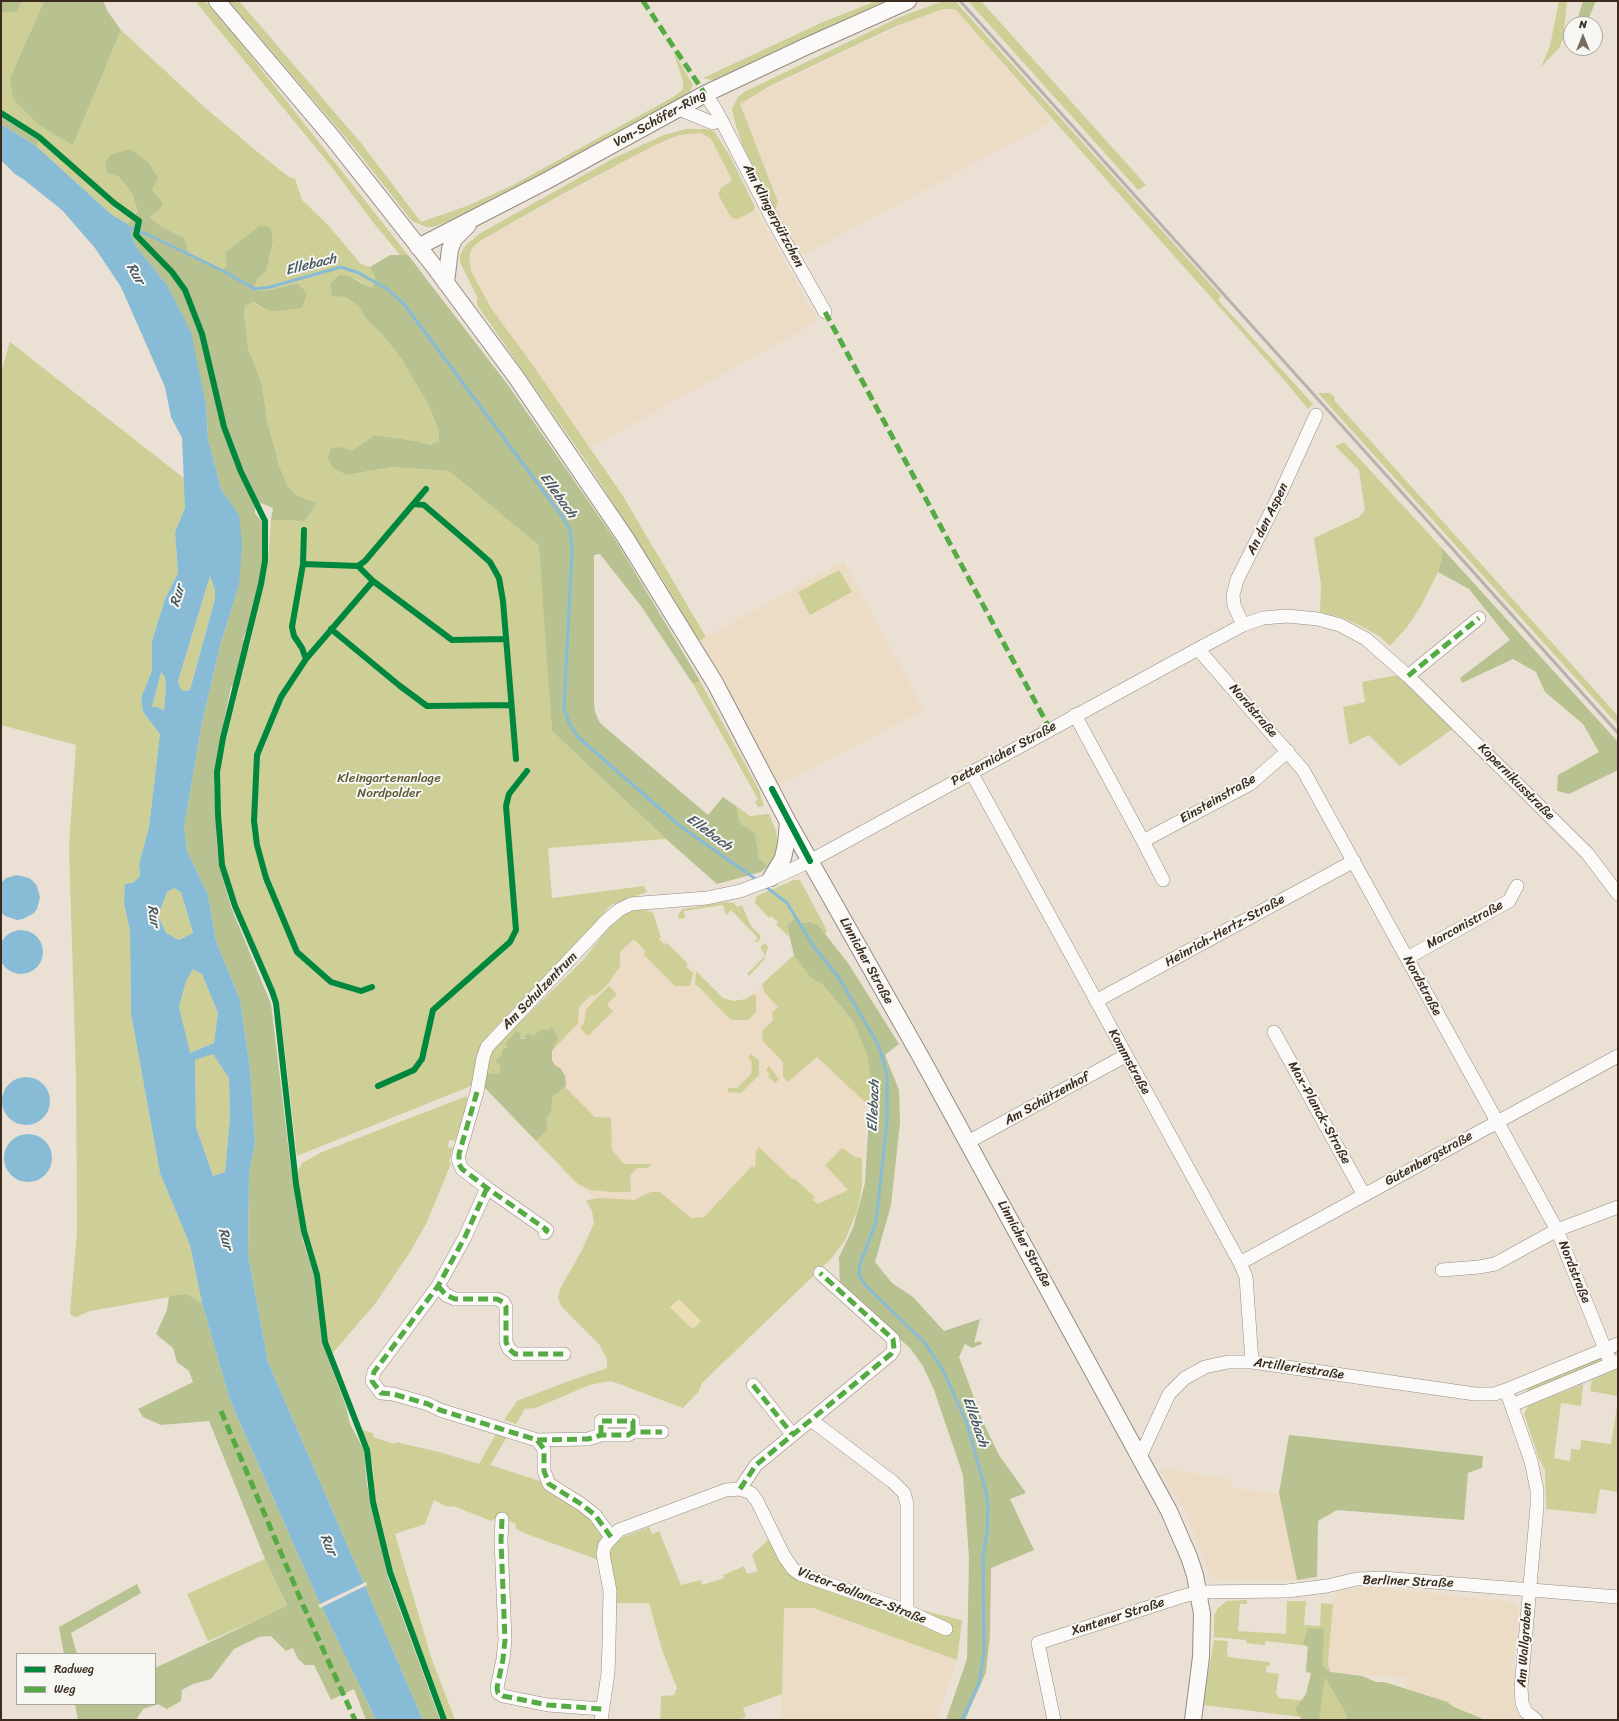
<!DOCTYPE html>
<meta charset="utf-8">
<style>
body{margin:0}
#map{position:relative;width:1619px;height:1721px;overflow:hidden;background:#eae1d4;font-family:Sriracha,sans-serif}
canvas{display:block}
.frame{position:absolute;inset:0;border:2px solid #3b2a1e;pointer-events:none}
.legend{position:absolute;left:16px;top:1653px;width:140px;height:52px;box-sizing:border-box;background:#f6f6f2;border:1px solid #aba49d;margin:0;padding:5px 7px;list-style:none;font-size:12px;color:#3b2a1e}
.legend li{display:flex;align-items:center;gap:8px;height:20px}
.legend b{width:20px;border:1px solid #aba49d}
.north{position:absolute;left:1563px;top:16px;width:40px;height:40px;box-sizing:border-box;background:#f6f6f2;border:1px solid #aba49d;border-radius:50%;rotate:0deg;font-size:11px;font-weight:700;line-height:16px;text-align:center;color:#3b2a1e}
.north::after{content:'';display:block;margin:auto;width:14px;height:18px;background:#786a5e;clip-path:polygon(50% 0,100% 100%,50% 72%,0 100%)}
</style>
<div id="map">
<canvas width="1619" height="1721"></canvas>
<div class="frame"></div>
<ul class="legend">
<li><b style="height:5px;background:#00873e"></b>Radweg</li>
<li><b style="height:5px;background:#55ab43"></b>Weg</li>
</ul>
<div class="north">N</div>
</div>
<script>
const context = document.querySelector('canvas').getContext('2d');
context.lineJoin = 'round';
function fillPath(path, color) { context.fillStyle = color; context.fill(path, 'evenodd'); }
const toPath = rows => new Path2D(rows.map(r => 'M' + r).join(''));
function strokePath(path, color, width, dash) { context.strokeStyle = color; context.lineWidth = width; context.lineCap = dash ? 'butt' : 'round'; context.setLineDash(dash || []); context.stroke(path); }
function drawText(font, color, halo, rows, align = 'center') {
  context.font = font + ' Sriracha,sans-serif'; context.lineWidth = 4; context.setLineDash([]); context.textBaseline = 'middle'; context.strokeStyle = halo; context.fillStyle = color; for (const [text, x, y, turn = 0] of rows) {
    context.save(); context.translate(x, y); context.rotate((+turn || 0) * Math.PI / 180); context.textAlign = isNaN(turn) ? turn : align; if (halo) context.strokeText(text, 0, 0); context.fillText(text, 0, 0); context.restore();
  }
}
fillPath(toPath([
 [950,2,1052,122,799,257,771,205,743,119,740,102],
 [701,133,711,139,732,180,721,188,753,211,755,207,818,321,590,448,491,308,471,271,469,256,472,248,480,241,655,145,679,135],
 [844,561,924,710,776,787,699,641],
 [641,910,653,913,658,933,688,964,723,998,734,1001,746,999,753,994,794,955,844,1014,868,1088,862,1186,857,1211,845,1240,833,1256,645,1375,570,1300,594,1252,599,1201,576,1184,536,1141,487,1083,488,1066,584,959,609,925],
 [1159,1468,1230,1479,1232,1488,1279,1493,1297,1580,1216,1580,1210,1575,1186,1513],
 [1372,1586,1516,1603,1519,1614,1512,1669,1515,1670,1513,1701,1518,1714,1525,1720,1485,1720,1454,1707,1447,1702,1406,1688,1405,1678,1330,1672,1328,1665,1333,1604,1339,1590],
 [784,1608,812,1608,957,1660,936,1720,781,1720]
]), '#ecdcc6');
fillPath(toPath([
 [22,1,44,1,10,78,73,145,121,30,204,107,266,159,289,177,295,179,302,200,328,225,361,264,370,267,375,277,372,288,356,279,345,297,358,306,367,320,383,335,402,360,429,406,438,429,439,443,430,445,416,441,374,435,352,451,341,447,347,475,392,467,449,471,540,545,552,731,666,839,548,848,552,898,644,886,647,892,611,905,582,938,489,1034,476,1084,297,1156,279,1002,275,991,236,905,224,865,221,844,218,786,222,755,249,648,268,562,271,520,305,521,317,503,298,496,288,487,279,465,267,420,262,384,248,348,244,314,245,306,252,302,267,310,296,283,270,290,254,291,257,279,269,260,273,242,272,233,227,264,223,273,189,256,185,238,162,227,149,217,158,211,152,190,158,178,107,173,119,177,132,193,137,209,134,216,121,206,39,134,1,110,1,13,17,12],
 [195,1,205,1,235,36,408,255,400,255,372,221,331,166],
 [229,1,239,1,361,143,421,222,467,206,513,185,675,96,683,89,683,81,673,51,693,85,689,94,554,171,472,212,433,227,426,227,412,221,357,151],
 [876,1,892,1,787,45,717,81,703,78,823,22],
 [943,1,955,1,1221,296,1218,300,1313,404,1308,409,1286,382,955,9,943,9,896,26,770,86,740,104,778,202,774,213,742,144,734,119,732,109,738,97,744,92,900,17],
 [968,1,981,1,1146,185,1138,190],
 [1559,1,1567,1,1563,39,1559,48,1541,67,1550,46],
 [686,129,706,129,714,131,730,156,755,207,753,211,738,219,732,218,729,214,718,194,721,188,732,180,711,139,701,133,688,134,679,135,655,145,559,196,480,241,472,248,469,256,471,271,491,308,532,364,623,496,706,637,699,641,664,582,588,464,477,305,477,297,460,262,460,255,464,247,479,234,616,157,664,135],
 [39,141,117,210,132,219,128,224,112,215,36,146],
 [10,342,185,479,185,508,175,532,178,573,165,599,152,641,152,671,141,698,143,712,160,734,149,827,139,864,140,876,133,883,124,904,130,931,131,1014,160,1173,190,1245,202,1303,187,1294,90,1311,76,1317,72,1316,70,1313,77,1231,76,1077,69,846,76,745,1,725,1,372],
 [1318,393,1329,393,1334,396,1335,401,1399,473,1618,716,1618,725],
 [1344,442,1441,547,1442,558,1438,572,1421,606,1407,627,1390,646,1380,637,1363,627,1343,618,1320,612,1321,585,1314,538,1359,517,1365,510,1359,470,1335,446],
 [839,570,852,592,810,615,798,592],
 [210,576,215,590,215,599,190,690,184,691,180,688,178,681],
 [161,671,165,677,166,688,164,710,157,707,152,708],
 [1397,675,1454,728,1400,766,1369,735,1349,745,1343,707,1365,702,1362,682],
 [700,681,759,790,764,806,758,807,755,802,758,799,693,684],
 [736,806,750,816,769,814,776,831,778,848,768,866,759,858,755,833,740,823],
 [794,880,800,880,822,921,827,931,826,933,824,934,818,925,809,922,787,926,789,937,776,924,778,922,771,916,769,918,755,903,756,897,759,895],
 [174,888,181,892,193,934,179,940,166,934,158,916,167,892],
 [726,902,734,903,737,907,742,905,751,926,760,935,760,939,757,942,754,942,758,938,731,910,726,915,723,905,684,911,685,918,678,919,679,913,683,909],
 [635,910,646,910,653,913,661,937,659,939,665,945,667,943,688,964,686,967,693,973,690,986,675,986,644,955,645,951,634,939,620,952,620,966,608,984,596,995,591,995,579,1007,578,1023,552,1051,558,1037,549,1030,541,1029,533,1036,520,1039,519,1037,508,1047,499,1075,485,1073,491,1053,499,1043,584,959,614,921,627,912],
 [765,943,768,947,764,960,749,976,747,974,765,956,760,947],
 [794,955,811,978,822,984,853,1021,867,1055,871,1083,869,1106,817,1057,788,1082,783,1077,783,1062,762,1040,763,1030,773,1020,772,1013,778,1007,765,993,762,984],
 [193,968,202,974,218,1013,214,1043,189,1053,179,1007,186,981],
 [696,971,723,998,734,1001,746,999,753,994,756,996,756,1012,748,1020,731,1020,698,986,695,985],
 [609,986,617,994,607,1005,613,1011,588,1036,580,1028,584,1023,586,1009],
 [213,1053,229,1078,230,1117,225,1172,213,1176,196,1127,195,1060],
 [751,1054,759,1061,759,1075,741,1093,728,1092,728,1088,737,1088,751,1074,752,1062,748,1058],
 [769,1066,779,1079,775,1083,768,1076,770,1074,766,1070],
 [565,1087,595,1117,611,1118,612,1150,624,1164,651,1164,648,1168,637,1168,630,1176,631,1192,611,1192,591,1190,578,1184,536,1141,548,1129,546,1118,551,1112,553,1096],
 [467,1096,466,1108,455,1141,449,1140,448,1147,453,1148,449,1162,451,1164,426,1224,410,1252,375,1304,331,1355,323,1317,319,1274,308,1238,297,1176,299,1169,302,1163,322,1152],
 [759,1147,786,1173,792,1179,795,1179,815,1197,812,1200,818,1204,848,1190,825,1165,842,1148,855,1157,862,1158,862,1186,857,1211,845,1240,832,1258,702,1383,699,1391,683,1408,611,1381,589,1385,536,1408,525,1409,516,1424,504,1420,517,1401,566,1382,607,1368,607,1359,599,1344,561,1306,558,1297,560,1289,582,1250,594,1223,592,1211,586,1201,592,1199,601,1198,634,1200,651,1192,660,1192,691,1218,704,1217,752,1166,755,1168,756,1151],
 [671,1307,701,1321,693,1329],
 [1600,1356,1604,1360,1531,1392,1527,1390,1526,1387],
 [1618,1369,1618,1396,1590,1391,1592,1380],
 [1583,1384,1581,1406,1561,1403,1554,1458,1570,1461,1571,1449,1580,1450,1581,1440,1611,1444,1618,1400,1618,1492,1600,1489,1596,1514,1546,1509,1545,1470,1539,1459,1524,1414,1528,1406],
 [362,1430,373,1433,373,1437,395,1444,396,1442,439,1452,479,1464,496,1434,507,1437,490,1465,540,1481,545,1490,584,1513,592,1521,599,1533,616,1540,649,1527,652,1534,659,1531,681,1585,701,1580,702,1585,724,1578,723,1575,744,1566,747,1574,758,1571,752,1555,770,1538,784,1564,920,1610,962,1620,957,1660,813,1608,784,1608,782,1694,743,1708,746,1717,737,1720,660,1720,661,1696,674,1695,677,1688,663,1653,649,1603,615,1603,610,1564,524,1533,515,1528,516,1524,499,1517,491,1521,454,1506,448,1507,434,1500,425,1524,395,1534,431,1657,455,1720,445,1720,391,1569,375,1501,373,1468],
 [265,1559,287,1607,208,1641,187,1594],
 [1247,1600,1247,1604,1240,1604,1238,1631,1286,1634,1287,1601,1306,1601,1304,1625,1320,1626,1321,1603,1333,1604,1328,1664,1330,1672,1362,1676,1376,1682,1384,1682,1447,1702,1454,1707,1485,1720,1309,1720,1309,1718,1203,1705,1214,1640,1228,1641,1227,1650,1228,1657,1270,1662,1270,1666,1267,1666,1266,1672,1279,1674,1276,1693,1279,1698,1307,1701,1311,1672,1306,1672,1308,1646,1265,1641,1265,1645,1246,1643,1246,1640,1214,1637,1214,1616,1218,1608,1227,1601]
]), '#cdcf96');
fillPath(toPath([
 [1,1,22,1,17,12,1,13],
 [44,1,103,1,108,12,121,30,73,145,39,125,13,99,10,78],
 [1583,1,1596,1,1586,24,1576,24],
 [1,117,39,141,36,146,1,124],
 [130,149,148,162,158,178,152,190,163,203,158,211,149,217,162,227,185,238,189,256,223,272,227,264,225,253,259,226,268,226,272,233,273,242,266,271,257,279,254,291,270,290,297,283,307,293,302,308,278,311,267,310,253,302,245,306,244,314,248,348,262,384,267,420,279,465,288,487,298,496,317,503,305,521,271,520,273,508,261,503,255,508,255,513,262,523,264,533,263,561,251,620,243,639,249,648,239,687,231,686,217,755,214,786,217,845,220,866,231,907,271,1004,291,1169,303,1241,314,1275,322,1342,346,1407,350,1424,364,1450,367,1485,388,1578,440,1720,423,1720,268,1362,248,1255,249,1174,255,1144,250,1068,240,1000,216,941,208,895,187,851,184,827,202,723,220,646,239,585,239,516,221,489,208,439,206,405,167,285,135,245,128,224,136,214,137,209,132,193,119,177,107,173,105,164,110,155],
 [390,255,408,255,508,385,618,544,700,681,693,684,641,606,600,554,594,555,594,701,595,712,600,723,708,815,723,797,736,806,740,823,755,833,759,858,768,866,761,872,717,884,666,839,552,731,539,545,449,471,392,467,347,475,333,468,328,458,331,448,341,447,352,451,374,435,416,441,430,445,439,442,438,429,429,406,402,360,383,335,367,320,358,306,345,297,332,296,331,283,339,275,348,276,372,288,375,277,370,267],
 [1441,547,1618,742,1618,770,1569,794,1557,791,1558,775,1599,752,1583,724,1545,692,1536,672,1513,659,1462,683,1460,678,1510,640,1469,589,1438,572,1442,558],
 [794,919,802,923,809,922,818,925,848,963,899,1044,885,1055,899,1090,900,1123,891,1205,875,1262,892,1283,913,1297,944,1331,980,1319,974,1343,980,1341,982,1344,972,1348,965,1344,959,1357,983,1422,999,1455,1026,1493,1010,1499,1034,1550,991,1568,990,1635,986,1672,965,1720,946,1720,967,1659,969,1558,963,1475,934,1390,923,1366,910,1348,840,1286,839,1257,853,1228,865,1183,871,1083,867,1055,853,1021,822,984,811,978,794,955,787,926],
 [552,1027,558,1037,552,1051,552,1060,555,1065,561,1069,565,1076,566,1084,565,1087,553,1096,551,1112,546,1118,548,1129,536,1141,485,1088,485,1073,499,1074,501,1066,496,1062,497,1058,502,1056,502,1050,508,1047,505,1044,516,1031,520,1033,520,1039,524,1039,528,1033,533,1036,541,1029,549,1030],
 [187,1294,202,1303,230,1400,316,1595,376,1720,366,1720,354,1689,331,1700,314,1665,305,1665,298,1659,293,1648,286,1651,271,1636,259,1637,234,1649,211,1679,193,1684,182,1690,181,1701,167,1709,158,1704,143,1709,136,1720,78,1720,75,1704,155,1704,155,1668,287,1606,265,1559,209,1421,161,1425,143,1417,138,1409,193,1382,189,1371,177,1362,173,1348,156,1334,167,1310,169,1296],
 [1289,1435,1483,1456,1482,1468,1468,1473,1464,1520,1337,1510,1318,1521,1317,1577,1297,1580,1279,1493],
 [137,1584,141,1593,71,1633,77,1654,64,1654,59,1627],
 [1308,1628,1324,1629,1322,1666,1330,1672,1362,1676,1376,1682,1384,1682,1447,1702,1454,1707,1485,1720,1347,1720,1346,1713,1325,1677,1319,1720,1302,1720,1295,1709,1306,1694,1311,1673,1306,1672,1308,1647,1303,1644]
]), '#b8c190');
fillPath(toPath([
 [679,1299,701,1321,692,1329,670,1307]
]), '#ecddb6');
fillPath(toPath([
 [1,124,36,146,112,215,128,224,135,245,167,285,191,332,206,405,208,439,221,489,239,515,242,544,239,585,220,646,202,723,184,827,187,851,208,895,216,941,240,1000,250,1068,255,1144,249,1174,248,1255,268,1362,423,1720,376,1720,316,1595,230,1400,202,1303,190,1245,160,1173,131,1014,130,931,124,904,125,884,133,883,140,876,139,864,149,827,160,734,143,712,141,698,152,671,152,641,165,599,178,573,175,532,185,508,182,438,171,417,165,387,121,287,95,248,62,210,23,179,15,174,1,160],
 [210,576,215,590,215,599,190,690,184,691,180,688,178,681],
 [161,672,165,677,166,688,164,710,157,707,152,707],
 [174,888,181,892,193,933,179,940,166,933,158,916,167,892],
 [193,969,202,974,218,1013,214,1043,190,1053,179,1007,186,981],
 [213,1054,229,1078,230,1117,225,1172,213,1176,196,1127,195,1060],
 [17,875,29,878,33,881,37,886,40,897,37,909,34,913,23,919,17,920,5,916,1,912,1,883,6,878],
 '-1 952a22 22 0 1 1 44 0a22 22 0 1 1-44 0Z',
 '2 1101a24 24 0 1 1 48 0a24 24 0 1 1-48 0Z',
 '4 1158a24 24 0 1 1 48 0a24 24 0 1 1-48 0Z'
]), '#88bbd6');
fillPath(toPath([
 [366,1582,367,1585,320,1608,318,1605]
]), '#eae1d4');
strokePath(toPath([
 [127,227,149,235,223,271,255,289,270,287,341,267,359,273,387,289,404,304,562,516,570,530,572,551,564,708,569,723,578,737,680,826,757,880],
 [765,886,787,903,814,947,839,978,879,1046,887,1075,887,1123,876,1222,860,1264,859,1275,865,1285,925,1343,944,1372,967,1424,985,1488,988,1504,987,1533,983,1555,984,1652,979,1683,962,1720]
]), '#88bbd6', 3);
const minor = toPath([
 [705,94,716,110,774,222,825,312],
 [679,109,713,123,721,120],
 [1243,625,1234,605,1233,595,1237,580,1281,492,1316,415],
 [1198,649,1303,770,1557,1230,1611,1364],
 [1408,676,1479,618],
 [1075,715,1143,841,1250,784,1288,751],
 [971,772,1240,1263,1246,1277,1252,1362],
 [1143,841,1163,880],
 [1407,958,1509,901,1517,886],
 [1096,1001,1354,861],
 [1274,1032,1364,1195],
 [968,1142,1125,1056],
 [487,1188,465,1237,438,1286,374,1372,372,1381,381,1393,393,1394,428,1404,440,1410,537,1440,544,1449,544,1471,549,1484,581,1504,595,1515,611,1537],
 [545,1233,547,1230,487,1188,462,1169,458,1159,459,1154,477,1092,483,1058,487,1047,605,922,619,910,631,904,642,903,707,898,740,891,767,881,810,861,1198,649,1243,625,1263,618,1287,616,1318,619,1340,625,1366,639,1408,676,1587,853,1618,894],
 [1240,1263,1618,1056],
 [1442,1270,1479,1267,1495,1264,1557,1230,1618,1207],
 [438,1286,446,1295,455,1299,497,1299,503,1302,506,1307,506,1342,509,1349,515,1354,564,1354],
 [753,1385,792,1434],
 [1506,1390,1531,1461,1537,1490,1537,1506,1521,1688,1522,1703,1526,1712,1536,1720],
 [1512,1405,1618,1361],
 [811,1420,893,1482,904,1493,907,1504,907,1611],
 [601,1435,601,1421,633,1421,633,1432],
 [537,1440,588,1439,601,1435,628,1435,633,1432,662,1432],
 [1140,1457,1169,1394,1185,1378,1205,1367,1228,1362,1252,1362,1475,1394,1494,1394,1506,1390,1618,1344],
 [740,1489,756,1465,891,1354,894,1349,893,1339,820,1273],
 [502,1519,501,1540,505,1640,503,1659,497,1688,498,1693,503,1696,548,1705,602,1709],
 [601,1720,608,1673,609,1643,610,1591,603,1554,605,1545,619,1530,726,1490,740,1489,751,1493,757,1501,784,1556,793,1569,800,1574,907,1611,946,1629],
 [1054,1720,1038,1643,1180,1597,1199,1592,1287,1591,1327,1586,1357,1579,1383,1578,1618,1597]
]);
const major = toPath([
 [217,1,332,137,433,265,516,377,625,537,715,683,788,822,922,1059,1169,1511,1189,1557,1195,1575,1202,1614,1201,1657,1193,1720],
 [418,247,548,180,705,94,807,46,908,1],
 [446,283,450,249,454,239,468,225],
 [771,878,783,858,786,844,788,822]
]);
strokePath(minor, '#948c84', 14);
strokePath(major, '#948c84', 18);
strokePath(minor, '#fcfaf9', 13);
strokePath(major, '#fcfaf9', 16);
strokePath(toPath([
 [960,1,1618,733]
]), '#b6b3af', 3);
strokePath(toPath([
 [643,1,705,94],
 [825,312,1050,729],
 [1408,676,1479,618],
 [477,1092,459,1154,459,1164,462,1169,487,1188,547,1230,545,1233],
 [487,1188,465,1237,438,1286,374,1372,372,1381,381,1393,393,1394,428,1404,440,1410,537,1440,544,1449,544,1471,549,1484,581,1504,595,1515,611,1537],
 [438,1286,446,1295,455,1299,497,1299,503,1302,506,1307,506,1342,509,1349,515,1354,564,1354],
 [753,1385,792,1434],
 [221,1411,303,1605,355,1720],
 [601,1435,601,1421,633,1421,633,1432],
 [537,1440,588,1439,601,1435,628,1435,633,1432,662,1432],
 [740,1489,756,1465,891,1354,894,1349,893,1339,820,1273],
 [502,1519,501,1540,505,1640,503,1659,497,1688,498,1693,503,1696,548,1705,602,1709]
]), '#55ab43', 5, [10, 5]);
strokePath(toPath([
 [1,113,39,137,114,203,139,221,136,235,172,272,185,290,202,334,224,427,241,472,265,521,265,561,261,584,223,738,217,772,218,815,222,865,235,906,272,991,276,1003,296,1184,304,1231,317,1275,325,1342,367,1450,373,1502,390,1572,444,1720],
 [414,504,424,505,473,547,490,562,499,578,503,601,516,759],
 [304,530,303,564,292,627,294,636,302,648,306,659,281,697,257,755,254,821,257,845,266,878,297,952,331,982,361,991,372,987],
 [303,564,358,566,365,561,426,489],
 [373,581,452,640,505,639],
 [331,629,400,686,427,706,511,705],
 [306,659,373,581,358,566],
 [772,789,810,861],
 [378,1086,414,1070,422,1059,433,1010,510,942,516,930,506,806,509,794,527,771]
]), '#00873e', 6);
drawText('13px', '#3b2a1e', '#f6f6f2', [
 ["Von-Schöfer-Ring",660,119,-29],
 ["Am Klingerpützchen",773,216,62],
 ["An den Aspen",1268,519,-64],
 ["Nordstraße",1253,711,49],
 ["Petternicher Straße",1004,754,-29],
 ["Kopernikusstraße",1516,782,45],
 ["Einsteinstraße",1218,799,-30],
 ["Marconistraße",1465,925,-29],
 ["Heinrich-Hertz-Straße",1225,931,-29],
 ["Linnicher Straße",866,961,61],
 ["Nordstraße",1422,986,61],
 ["Am Schulzentrum",540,991,-46],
 ["Kommstraße",1129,1062,61],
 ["Am Schützenhof",1047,1099,-29],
 ["Max-Planck-Straße",1319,1113,61],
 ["Gutenbergstraße",1429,1159,-29],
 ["Linnicher Straße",1024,1244,61],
 ["Nordstraße",1574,1272,68],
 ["Artilleriestraße",1299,1369,8],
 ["Berliner Straße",1408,1582,2],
 ["Victor-Gollancz-Straße",862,1596,21],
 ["Xantener Straße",1118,1617,-18],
 ["Am Wallgraben",1525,1645,-86]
]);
drawText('13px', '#605733', '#f6f6f2', [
 ["Kleingartenanlage",389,779],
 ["Nordpolder",389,794]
]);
drawText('italic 14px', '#47575f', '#f6f6f2', [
 ["Ellebach",311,265,-14],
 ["Rur",135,274,59],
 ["Ellebach",558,496,54],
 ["Rur",178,596,-74],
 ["Ellebach",709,833,36],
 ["Rur",153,916,82],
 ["Ellebach",874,1106,-88],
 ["Rur",225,1239,75],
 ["Ellebach",975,1422,71],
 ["Rur",328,1545,66]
]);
</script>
